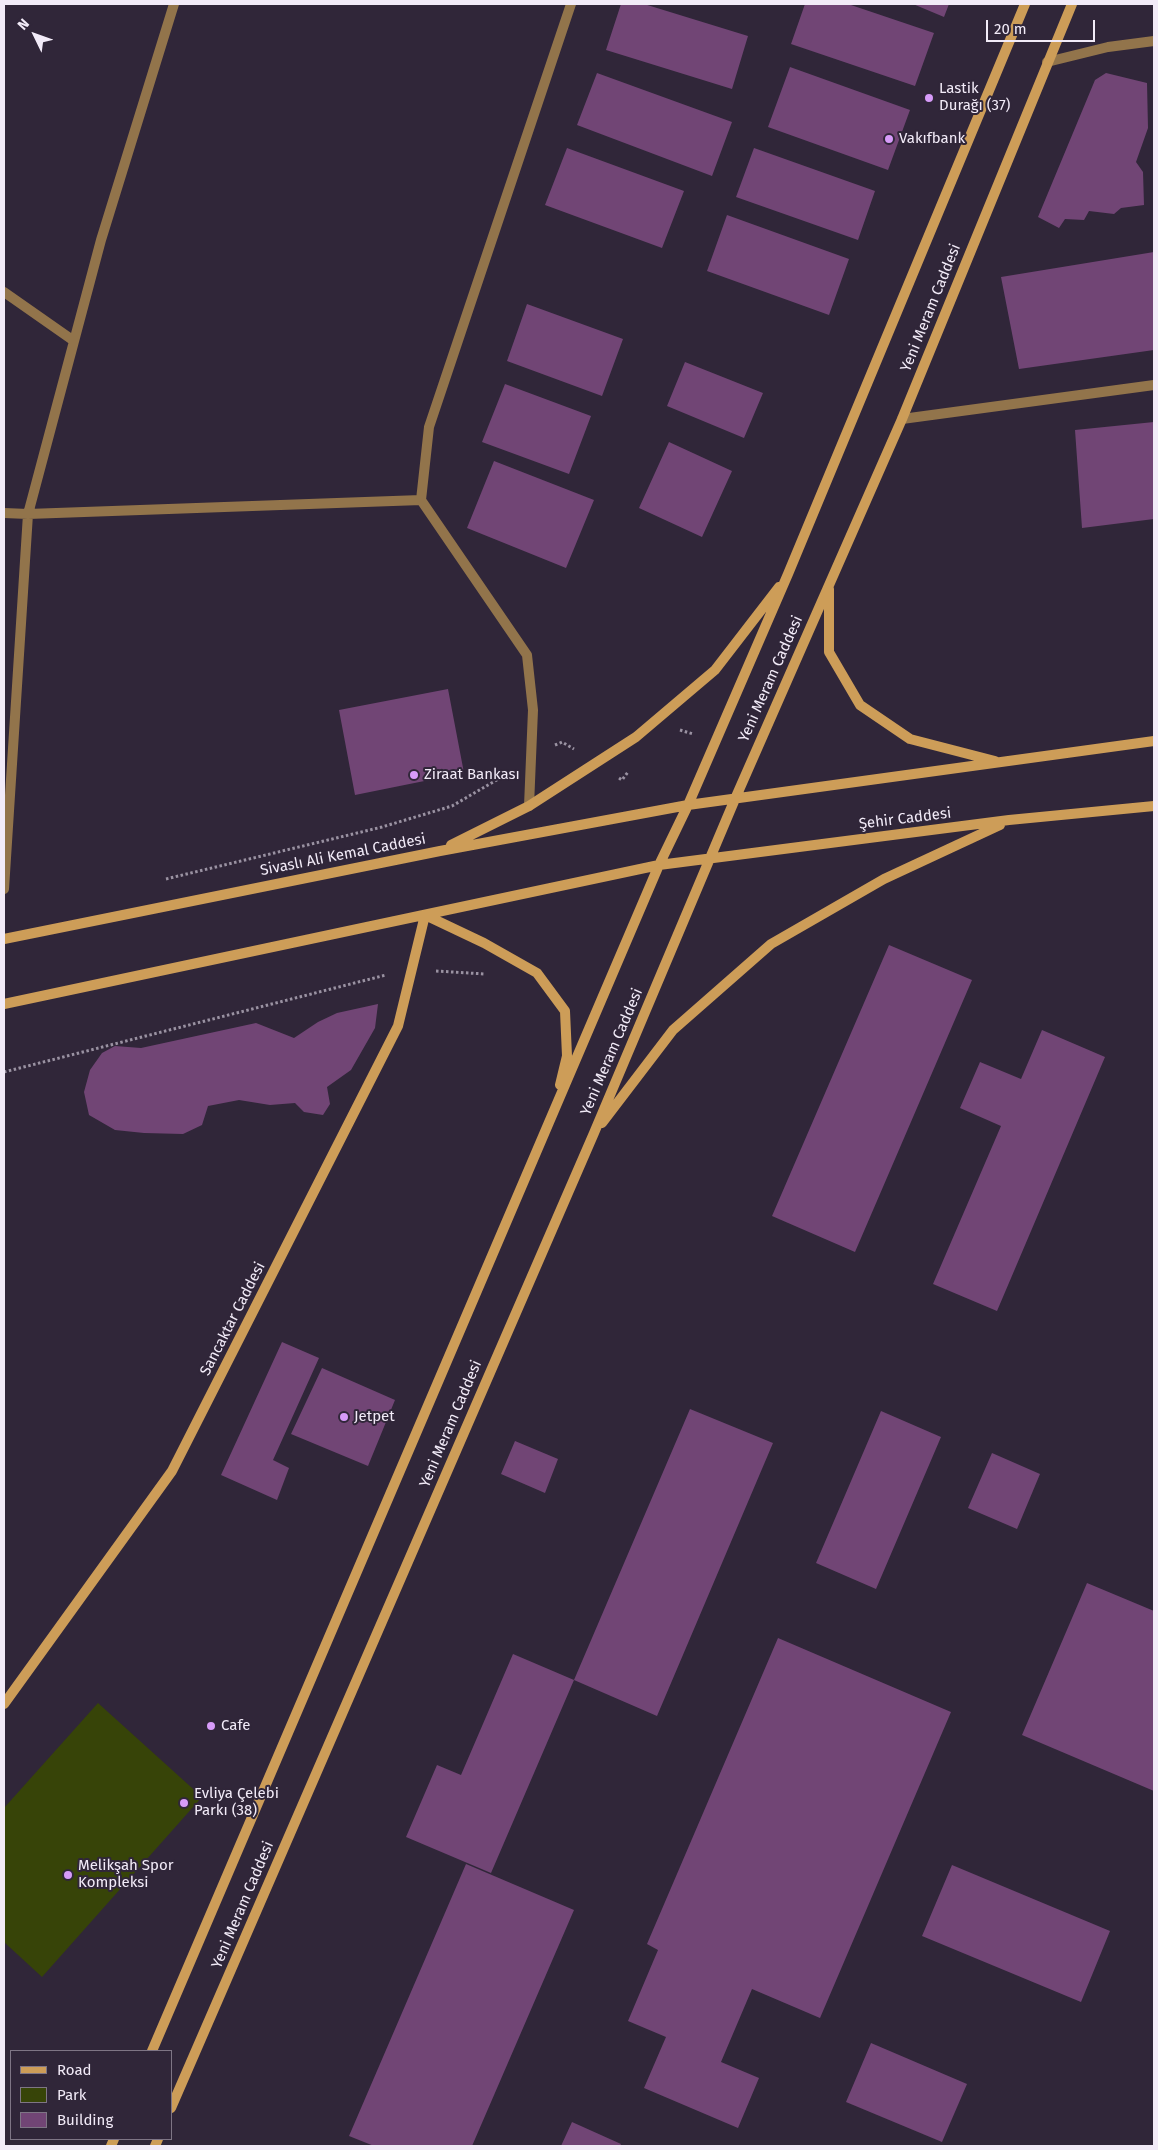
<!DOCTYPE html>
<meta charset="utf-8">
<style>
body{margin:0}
#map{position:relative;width:1158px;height:2150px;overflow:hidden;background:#302639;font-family:"Fira Sans",sans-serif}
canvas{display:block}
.frame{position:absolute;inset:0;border:5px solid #f2ebf8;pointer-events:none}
.legend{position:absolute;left:10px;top:2050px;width:162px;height:90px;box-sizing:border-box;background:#302639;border:1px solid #7e7585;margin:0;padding:6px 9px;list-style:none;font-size:15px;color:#f2ebf8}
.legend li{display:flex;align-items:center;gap:10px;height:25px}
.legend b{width:25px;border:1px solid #7e7585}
.north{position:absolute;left:10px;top:10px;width:50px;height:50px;-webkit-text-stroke:4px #302639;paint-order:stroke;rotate:312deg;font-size:14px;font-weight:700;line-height:20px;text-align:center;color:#f2ebf8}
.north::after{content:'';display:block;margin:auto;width:18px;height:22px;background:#f2ebf8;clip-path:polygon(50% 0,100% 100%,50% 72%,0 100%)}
.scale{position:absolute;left:986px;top:20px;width:109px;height:22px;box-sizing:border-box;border:2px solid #f2ebf8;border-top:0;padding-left:6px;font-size:15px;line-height:18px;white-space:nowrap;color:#f2ebf8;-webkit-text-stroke:4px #302639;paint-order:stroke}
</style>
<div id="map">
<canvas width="1158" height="2150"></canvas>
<div class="frame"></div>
<ul class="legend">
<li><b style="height:6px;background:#cd9d58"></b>Road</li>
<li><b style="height:14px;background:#374408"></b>Park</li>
<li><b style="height:14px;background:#714575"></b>Building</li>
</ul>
<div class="north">N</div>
<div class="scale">20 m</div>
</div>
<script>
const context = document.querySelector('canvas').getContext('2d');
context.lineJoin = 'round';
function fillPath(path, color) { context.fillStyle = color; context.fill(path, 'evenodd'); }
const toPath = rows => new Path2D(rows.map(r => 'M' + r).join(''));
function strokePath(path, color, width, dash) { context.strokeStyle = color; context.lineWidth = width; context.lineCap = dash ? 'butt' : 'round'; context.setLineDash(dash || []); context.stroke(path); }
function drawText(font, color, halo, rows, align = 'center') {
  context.font = font + ' "Fira Sans",sans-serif'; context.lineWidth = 4; context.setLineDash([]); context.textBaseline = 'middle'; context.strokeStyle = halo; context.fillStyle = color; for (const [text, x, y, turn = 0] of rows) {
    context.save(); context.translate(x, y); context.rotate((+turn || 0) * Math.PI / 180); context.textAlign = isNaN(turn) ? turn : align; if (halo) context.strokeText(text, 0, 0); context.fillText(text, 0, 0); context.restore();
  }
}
fillPath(toPath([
 [98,1703,202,1797,42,1977,4,1942,4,1808]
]), '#374408');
fillPath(toPath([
 [621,4,644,4,748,36,732,89,606,50],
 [805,4,848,4,934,33,915,86,791,44],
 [913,4,949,4,944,17],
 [790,67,910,110,888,170,768,127],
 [597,73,732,122,712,176,577,125],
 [1106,73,1147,83,1148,128,1136,162,1143,172,1144,205,1121,208,1114,214,1089,211,1084,220,1065,219,1059,228,1038,217,1095,80],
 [567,148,684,191,662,248,545,205],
 [754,148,875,191,858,240,736,197],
 [727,215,849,259,829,315,707,271],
 [1154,252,1154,350,1019,369,1001,277],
 [527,304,623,339,602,396,507,361],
 [685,362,763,393,744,438,667,406],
 [505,384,591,416,569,474,482,442],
 [1154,422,1154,519,1082,528,1075,430],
 [669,442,732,471,702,537,639,508],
 [494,461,594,500,566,568,467,528],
 [448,689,464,773,355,795,339,710],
 [889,945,972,980,855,1252,772,1216],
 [378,1004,375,1028,351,1070,327,1087,330,1104,323,1115,304,1112,295,1103,270,1105,239,1100,208,1106,202,1125,183,1134,144,1133,115,1130,89,1115,84,1092,90,1070,102,1053,115,1046,141,1048,256,1023,294,1038,318,1022,337,1013],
 [1042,1030,1105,1057,997,1311,933,1284,1001,1126,960,1108,980,1062,1021,1079],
 [282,1342,319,1358,273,1460,289,1468,277,1500,221,1475],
 [322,1368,395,1400,368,1466,291,1434],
 [690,1409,773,1443,657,1716,574,1680],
 [881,1411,941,1437,876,1589,816,1563],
 [515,1441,558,1459,545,1493,501,1474],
 [992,1453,1040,1474,1017,1529,968,1508],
 [1087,1583,1154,1611,1154,1791,1022,1735],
 [778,1638,951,1712,820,2018,752,1989,721,2062,759,2078,738,2128,644,2088,666,2037,628,2021,658,1950,647,1944],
 [513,1654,574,1680,491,1873,406,1837,437,1765,461,1775],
 [466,1864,574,1910,472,2146,374,2146,349,2136],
 [952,1865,1110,1931,1081,2002,922,1936],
 [871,2043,967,2084,942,2142,846,2102],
 [572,2122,621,2144,620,2146,561,2146]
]), '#714575');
strokePath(toPath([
 [680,730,693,734],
 [555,745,562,742,574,749],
 [619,778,622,780,628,772],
 [166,879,382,827,452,806,507,774],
 [436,971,485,974],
 [4,1072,386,975]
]), '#9a92a2', 3, [2.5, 2.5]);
strokePath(toPath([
 [1047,62,1108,47,1154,41],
 [4,292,74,341],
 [902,419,1154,385],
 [4,513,28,514,421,500],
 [529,806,533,710,527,655,421,500,429,427,571,4],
 [4,889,28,514,101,240,174,4]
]), '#92744b', 10);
strokePath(toPath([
 [829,589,829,652,860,705,910,739,995,761],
 [451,845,529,806,636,737,715,670,779,587],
 [4,939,440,851,688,805,1154,741],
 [4,1004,659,865,1009,820,1154,806],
 [602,1123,673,1030,771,944,884,879,1000,825],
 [4,1704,172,1471,398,1026,425,915,484,943,537,973,565,1011,567,1056,560,1085],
 [152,2051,659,865,688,805,788,574,1025,4],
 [171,2108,594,1133,735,799,902,419,1072,4],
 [111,2146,114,2139],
 [155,2146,158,2139]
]), '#cd9d58', 10);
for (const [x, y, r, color] of [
 [929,98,5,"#d79bf9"],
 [889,139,5,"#d79bf9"],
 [414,775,5,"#d79bf9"],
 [344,1417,5,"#d79bf9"],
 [211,1726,5,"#d79bf9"],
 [184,1803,5,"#d79bf9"],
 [68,1875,5,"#d79bf9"]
]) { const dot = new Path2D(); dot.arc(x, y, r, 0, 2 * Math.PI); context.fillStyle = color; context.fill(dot); strokePath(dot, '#302639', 2); }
drawText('15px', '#f2ebf8', '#302639', [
 ["Lastik",939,89],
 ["Durağı (37)",939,106],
 ["Vakıfbank",899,139],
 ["Ziraat Bankası",424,775],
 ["Jetpet",354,1417],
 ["Cafe",221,1726],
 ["Evliya Çelebi",194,1794],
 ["Parkı (38)",194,1811],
 ["Melikşah Spor",78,1866],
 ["Kompleksi",78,1883]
], 'left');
drawText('15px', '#f2ebf8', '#302639', [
 ["Yeni Meram Caddesi",931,308,-68],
 ["Yeni Meram Caddesi",771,679,-66],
 ["Şehir Caddesi",905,819,-7],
 ["Sivaslı Ali Kemal Caddesi",343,855,-11],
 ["Yeni Meram Caddesi",612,1052,-67],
 ["Sancaktar Caddesi",233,1319,-63],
 ["Yeni Meram Caddesi",451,1424,-67],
 ["Yeni Meram Caddesi",243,1905,-67]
]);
</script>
